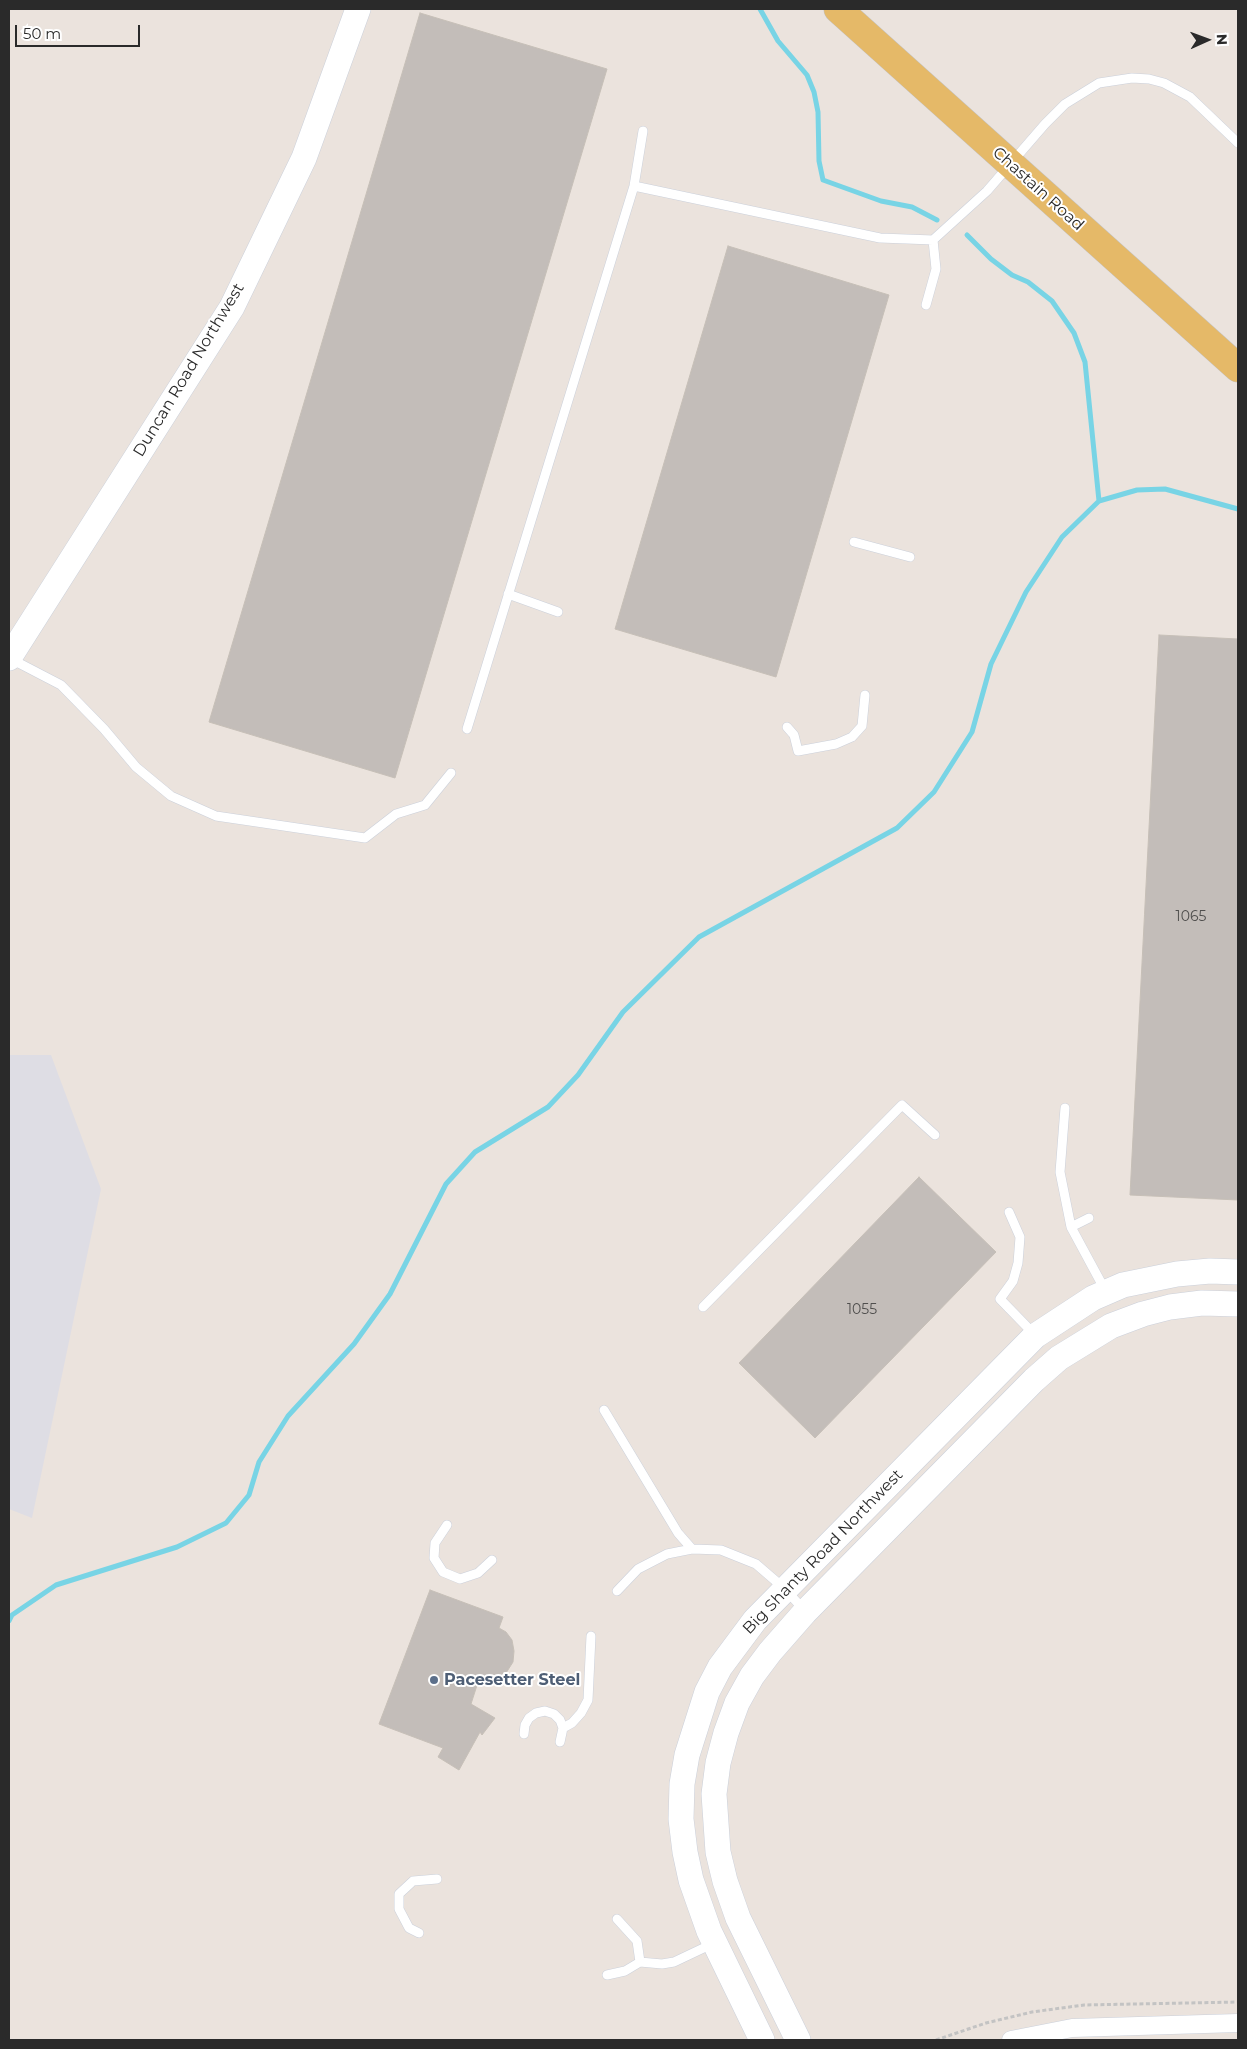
<!DOCTYPE html>
<style>
body{margin:0}
#map{position:relative;width:1247px;height:2049px;overflow:hidden;background:#ebe3dd;font-family:Montserrat,sans-serif}
canvas{display:block}
.frame{position:absolute;inset:0;border:10px solid #2a2a2a;pointer-events:none}
.north{position:absolute;left:1182px;top:15px;width:50px;height:50px;-webkit-text-stroke:4px #fff;paint-order:stroke;rotate:88deg;font-size:14px;font-weight:700;line-height:20px;text-align:center;color:#2a2a2a}
.north::after{content:'';display:block;margin:auto;width:18px;height:22px;background:#2a2a2a;clip-path:polygon(50% 0,100% 100%,50% 72%,0 100%)}
.scale{position:absolute;left:15px;top:25px;width:125px;height:22px;box-sizing:border-box;border:2px solid #2a2a2a;border-top:0;padding-left:6px;font-size:15px;line-height:18px;white-space:nowrap;color:#2a2a2a;-webkit-text-stroke:4px #fff;paint-order:stroke}
</style>
<div id="map">
<canvas width="1247" height="2049"></canvas>
<div class="frame"></div>
<div class="north">N</div>
<div class="scale">50 m</div>
</div>
<script>
const context = document.querySelector('canvas').getContext('2d');
context.lineJoin = 'round';
function fillPath(path, color) { context.fillStyle = color; context.fill(path, 'evenodd'); }
const toPath = rows => new Path2D(rows.map(r => 'M' + r).join(''));
function strokePath(path, color, width, dash) { context.strokeStyle = color; context.lineWidth = width; context.lineCap = dash ? 'butt' : 'round'; context.setLineDash(dash || []); context.stroke(path); }
function drawText(font, color, halo, rows, align = 'center') {
  context.font = font + ' Montserrat,sans-serif'; context.lineWidth = 4; context.setLineDash([]); context.textBaseline = 'middle'; context.strokeStyle = halo; context.fillStyle = color; for (const [text, x, y, turn = 0] of rows) {
    context.save(); context.translate(x, y); context.rotate((+turn || 0) * Math.PI / 180); context.textAlign = isNaN(turn) ? turn : align; if (halo) context.strokeText(text, 0, 0); context.fillText(text, 0, 0); context.restore();
  }
}
fillPath(toPath([
 [9,1055,51,1055,101,1189,32,1518,9,1509]
]), '#dedde4');
strokePath(toPath([
 [760,9,778,41,807,75,814,92,818,112,819,161,823,180,881,201,912,207,937,220],
 [967,235,991,259,1012,275,1028,282,1052,301,1074,333,1085,362,1099,501],
 [9,1621,12,1615,56,1585,177,1547,226,1523,249,1495,259,1462,288,1416,354,1344,390,1294,446,1184,475,1152,548,1107,578,1075,623,1012,699,937,897,828,934,792,972,732,991,664,1026,592,1062,537,1099,501,1137,490,1165,489,1238,509]
]), '#78d4e5', 5);
const building = toPath([
 [420,13,607,69,395,778,209,722,420,13],
 [728,246,889,295,776,677,615,629,728,246],
 [1159,635,1238,639,1238,1200,1130,1195,1159,635],
 [919,1177,996,1252,815,1438,739,1363,919,1177],
 [430,1590,503,1617,499,1628,506,1632,512,1640,514,1651,513,1662,506,1673,498,1678,479,1679,471,1704,495,1718,482,1735,480,1732,459,1770,438,1757,443,1748,379,1724,430,1590]
]);
fillPath(building, '#c3bdb9');
strokePath(building, '#c6bfb7', 1);
const lane = toPath([
 [643,131,634,186,880,238,933,240],
 [926,305,936,269,933,240,987,191,1045,124,1065,104,1099,83,1132,78,1149,79,1164,83,1190,97,1238,143],
 [854,542,910,557],
 [508,594,558,612],
 [11,659,61,685,104,729,136,767,171,796,216,816,365,838,396,814,425,805,451,773],
 [787,727,794,735,798,751,836,744,852,737,862,726,865,695],
 [467,729,634,186],
 [1065,1108,1060,1172,1071,1227],
 [1009,1212,1020,1237,1018,1263,1013,1281,1000,1299,1035,1335],
 [1089,1218,1071,1227,1105,1290],
 [703,1307,902,1105,935,1135],
 [604,1410,678,1533,692,1549],
 [447,1525,435,1543,434,1558,443,1572,460,1579,478,1573,492,1560],
 [617,1591,638,1569,667,1554,692,1549,721,1550,756,1564,785,1589,804,1610],
 [563,1728,572,1723,581,1713,588,1700,591,1636],
 [524,1734,525,1725,529,1718,536,1713,545,1711,554,1714,560,1720,563,1728,560,1742],
 [617,1919,637,1941,640,1962,662,1964,674,1962,712,1944],
 [419,1933,409,1928,399,1909,399,1894,413,1881,437,1879],
 [607,1975,625,1971,640,1962]
]);
const street = toPath([
 [1011,2040,1072,2028,1238,2023]
]);
const secondary = toPath([
 [9,658,232,307,304,158,358,9],
 [762,2040,709,1931,691,1880,685,1852,681,1819,682,1784,687,1755,707,1692,720,1667,755,1620,1035,1336,1093,1298,1123,1285,1177,1274,1210,1271,1238,1272],
 [798,2040,738,1918,725,1881,718,1852,714,1794,718,1763,726,1733,737,1703,752,1676,770,1652,805,1612,1034,1380,1059,1358,1111,1326,1143,1314,1170,1307,1202,1303,1238,1304]
]);
const primary = toPath([
 [838,9,1238,368]
]);
strokePath(lane, '#cbd0da', 10);
strokePath(street, '#cbd0da', 19);
strokePath(secondary, '#cbd0da', 26);
strokePath(primary, '#c3c3c3', 29);
strokePath(toPath([
 [936,2040,986,2023,1032,2012,1084,2005,1238,2002]
]), '#c3c3c3', 3, [4, 2.5]);
strokePath(lane, '#fff', 9);
strokePath(street, '#fff', 18);
strokePath(secondary, '#fff', 25);
strokePath(primary, '#e5b968', 28);
for (const [x, y, r, color] of [
 [434,1680,5,"#5c6f8a"]
]) { const dot = new Path2D(); dot.arc(x, y, r, 0, 2 * Math.PI); context.fillStyle = color; context.fill(dot); strokePath(dot, '#fff', 2); }
drawText('14px', '#504f4e', null, [
 ["1065",1191,917],
 ["1055",862,1310]
]);
drawText('16px', '#2a2a2a', '#fff', [
 ["Chastain Road",1038,189,42],
 ["Duncan Road Northwest",189,370,-59],
 ["Big Shanty Road Northwest",823,1552,-46]
]);
drawText('bold 16px', '#4e5e75', '#fff', [
 ["Pacesetter Steel",444,1680]
], 'left');
</script>
